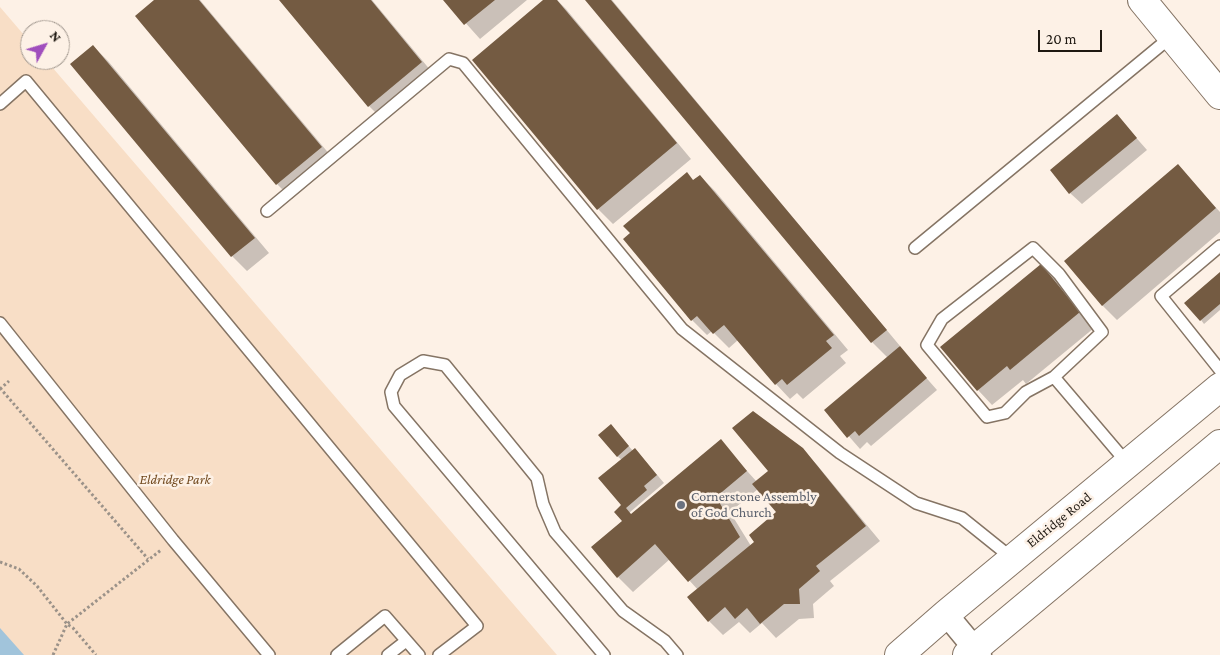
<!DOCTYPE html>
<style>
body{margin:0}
#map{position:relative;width:1220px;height:655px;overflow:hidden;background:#fdf1e6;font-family:"Crimson Pro",serif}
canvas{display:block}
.north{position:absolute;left:20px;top:20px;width:50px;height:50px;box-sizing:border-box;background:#fdf1e6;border:1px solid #a49a91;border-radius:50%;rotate:51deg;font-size:14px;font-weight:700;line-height:20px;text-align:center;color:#1e1811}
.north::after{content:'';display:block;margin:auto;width:18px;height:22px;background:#a04ebd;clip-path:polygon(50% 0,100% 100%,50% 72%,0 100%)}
.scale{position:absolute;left:1038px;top:30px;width:64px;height:22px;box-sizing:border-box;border:2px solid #1e1811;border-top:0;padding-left:6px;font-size:15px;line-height:18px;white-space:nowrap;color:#1e1811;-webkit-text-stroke:4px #fdf1e6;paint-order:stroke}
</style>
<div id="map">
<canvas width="1220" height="655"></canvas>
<div class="north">N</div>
<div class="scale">20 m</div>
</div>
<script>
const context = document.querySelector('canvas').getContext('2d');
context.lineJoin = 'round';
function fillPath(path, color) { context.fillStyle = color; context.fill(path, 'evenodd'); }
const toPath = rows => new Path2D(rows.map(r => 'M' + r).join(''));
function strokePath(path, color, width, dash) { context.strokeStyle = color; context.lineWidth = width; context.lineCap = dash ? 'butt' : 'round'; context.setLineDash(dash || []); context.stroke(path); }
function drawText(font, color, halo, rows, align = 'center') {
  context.font = font + ' "Crimson Pro",serif'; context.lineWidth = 5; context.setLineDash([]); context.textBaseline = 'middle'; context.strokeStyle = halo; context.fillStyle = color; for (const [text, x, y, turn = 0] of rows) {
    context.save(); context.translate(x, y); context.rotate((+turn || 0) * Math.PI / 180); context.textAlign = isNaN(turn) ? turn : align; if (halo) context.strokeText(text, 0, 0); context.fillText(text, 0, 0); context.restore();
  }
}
fillPath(toPath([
 [0,7,30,42,30,60,46,60,557,655,0,655]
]), '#f8dec6');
fillPath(toPath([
 [0,628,24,655,0,655]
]), '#a1c4db');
fillPath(toPath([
 [156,0,200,0,336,162,292,199,277,184,137,16],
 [280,0,372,0,436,77,384,121,369,106],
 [445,0,527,0,480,39],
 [545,0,557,0,566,9,691,159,613,224,598,209],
 [587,0,612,0,900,346,899,347,937,390,871,446,867,442,860,449,826,410,888,358,872,342],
 [93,46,108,61,269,253,247,271,232,256,71,64],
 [1117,116,1147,150,1082,204,1070,193],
 [1178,166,1220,212,1220,232,1117,320,1102,305],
 [700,176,715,191,848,350,840,356,846,363,803,399,797,393,790,399,776,384,738,340,729,348,712,331,707,335,692,320,694,181],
 [1041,266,1056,280,1094,328,1026,384,1023,380,992,405,978,390],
 [1220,273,1220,310,1204,324,1201,320],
 [614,429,633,451,635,449,642,457,664,483,629,513,631,515,720,441,757,482,802,449,817,465,880,541,830,581,834,586,813,604,814,618,799,619,776,638,762,623,750,633,739,622,723,635,709,621,698,590,670,559,633,592,618,577,593,547,624,521,622,460,617,456],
 [758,489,778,512,751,546,730,512]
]), '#0003');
fillPath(toPath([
 [154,0,199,0,322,147,276,185,135,16],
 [279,0,371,0,422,62,368,107],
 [443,0,495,0,464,25],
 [543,0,557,0,677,143,597,210,472,60],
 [585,0,611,0,887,330,871,343],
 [93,45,255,238,231,257,70,64],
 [1117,114,1137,138,1069,194,1050,170],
 [1178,164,1216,208,1102,306,1064,261],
 [687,172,693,180,700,175,834,335,826,341,832,348,787,385,782,379,775,385,724,325,713,334,697,316,691,321,623,239,630,233,623,226],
 [1041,264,1080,312,1010,370,1007,366,977,391,940,347],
 [1220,272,1220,304,1200,321,1184,303],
 [900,346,927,378,859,436,855,431,847,438,824,410],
 [753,411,803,448,866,526,816,566,820,571,799,589,800,604,784,604,760,624,747,608,735,619,725,607,708,622,687,597,754,542,749,535,776,512,752,484,768,471,732,428],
 [611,424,629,446,617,457,598,435],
 [721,439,747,471,716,497,740,537,688,582,655,544,617,578,591,547,622,521,614,512,621,505,598,478,635,448,657,475,644,486,647,490,626,508,631,514]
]), '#745b42');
const service = toPath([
 [0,104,26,81,477,626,439,655],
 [267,211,449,59,463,63,682,329,840,453,916,503,962,518,1013,559],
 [1220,246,1161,296,1220,370],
 [915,248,1172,36],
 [0,323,173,540,269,655],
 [1054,377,1102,332,1059,274,1033,248,942,319,927,345,987,417,1005,413,1026,392,1054,377,1128,464],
 [337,655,385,616,419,655],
 [388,655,406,641],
 [604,655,394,406,391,392,400,375,423,361,445,365,537,478,543,504,555,532,623,611,665,641,677,655]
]);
const minor = toPath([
 [946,614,980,655]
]);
const tertiary = toPath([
 [1142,0,1220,95]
]);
const secondary = toPath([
 [899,655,946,614,1220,387],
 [967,655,1220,444]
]);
strokePath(service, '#857464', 14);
strokePath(minor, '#857464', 25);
strokePath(tertiary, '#857464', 30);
strokePath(secondary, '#857464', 30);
strokePath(toPath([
 [0,388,148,559],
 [0,389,9,381],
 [0,562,19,569,37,586,67,624,73,628,96,655],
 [53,655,67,624,161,550]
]), '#9b9289', 3, [2.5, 2.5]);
strokePath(service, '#fff', 11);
strokePath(minor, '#fff', 22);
strokePath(tertiary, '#fff', 28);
strokePath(secondary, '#fff', 28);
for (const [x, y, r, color] of [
 [681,505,5,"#6b7280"]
]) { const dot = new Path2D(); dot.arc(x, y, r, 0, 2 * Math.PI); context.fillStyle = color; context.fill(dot); strokePath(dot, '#fdf1e6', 2); }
drawText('italic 14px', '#734b20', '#fdf1e6', [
 ["Eldridge Park",175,480]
]);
drawText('14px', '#5b616d', '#fdf1e6', [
 ["Cornerstone Assembly",691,497],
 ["of God Church",691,513]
], 'left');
drawText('14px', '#1e1811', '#fdf1e6', [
 ["Eldridge Road",1059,520,-39]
]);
</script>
